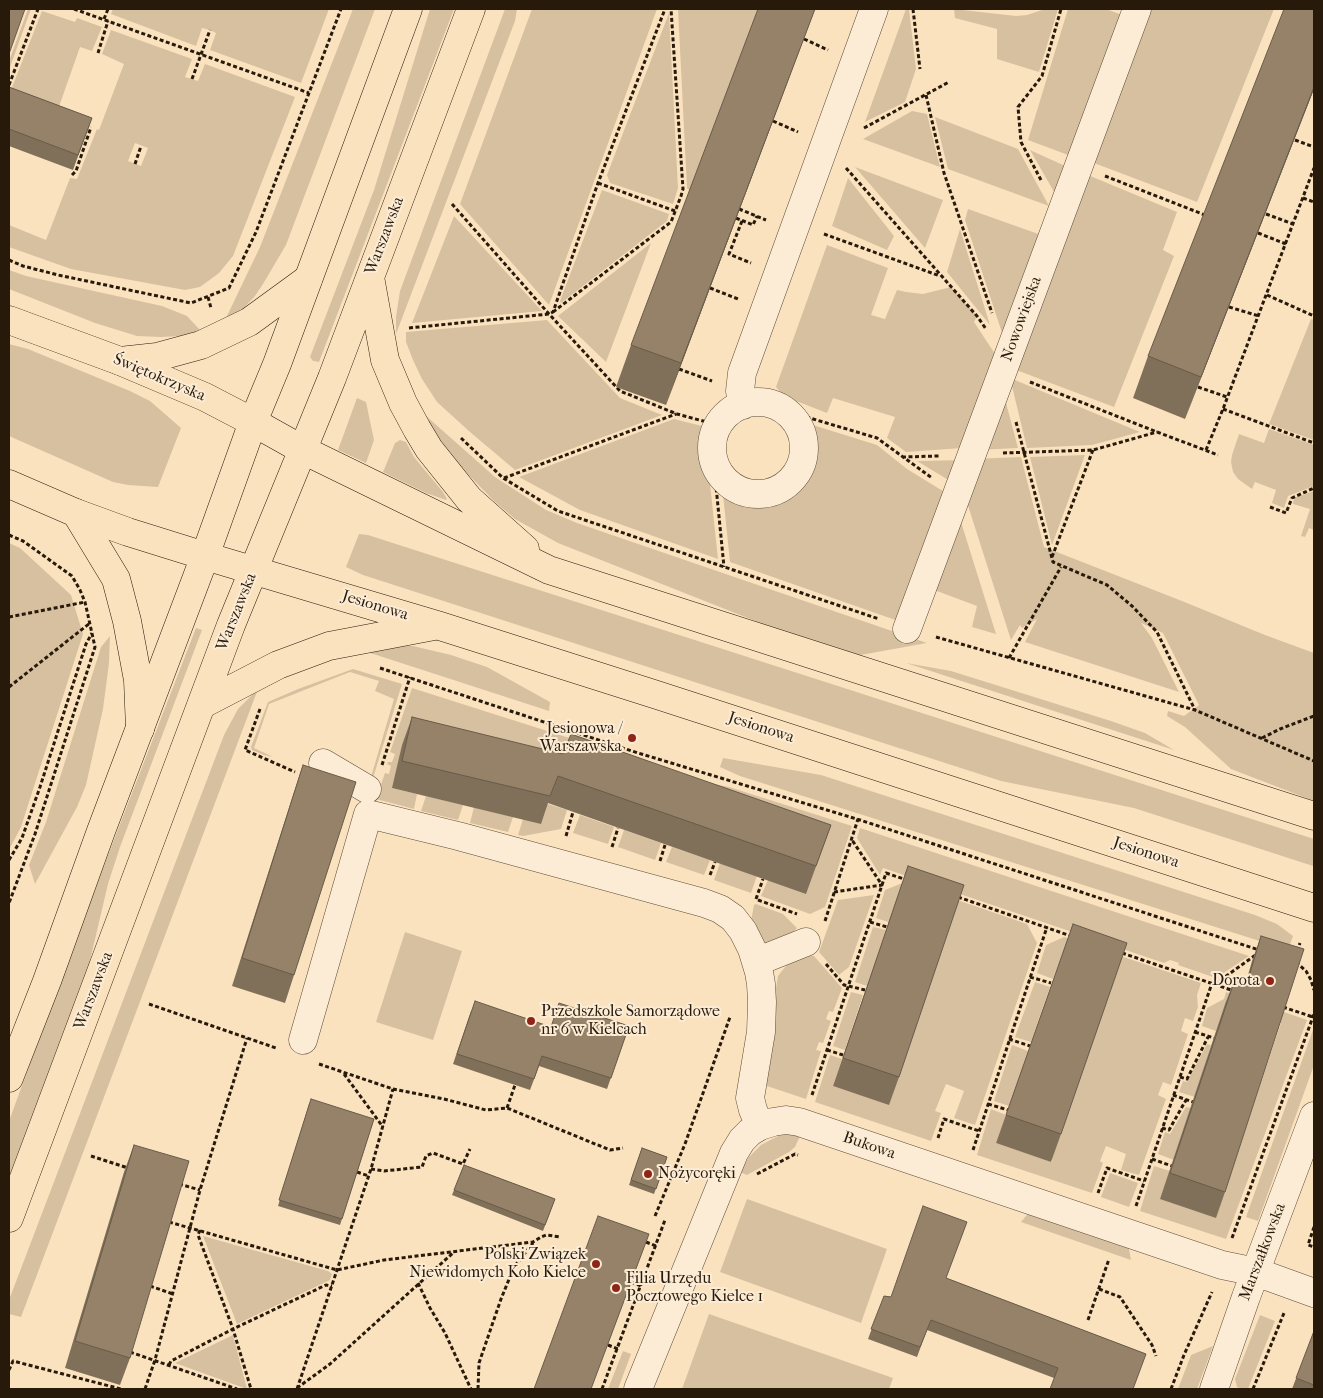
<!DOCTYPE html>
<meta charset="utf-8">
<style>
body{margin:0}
#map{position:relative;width:1323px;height:1398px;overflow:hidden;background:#fbe2bf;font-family:"IM FELL French Canon",serif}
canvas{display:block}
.frame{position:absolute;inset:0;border:10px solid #271a0b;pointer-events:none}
</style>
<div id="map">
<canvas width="1323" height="1398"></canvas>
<div class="frame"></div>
</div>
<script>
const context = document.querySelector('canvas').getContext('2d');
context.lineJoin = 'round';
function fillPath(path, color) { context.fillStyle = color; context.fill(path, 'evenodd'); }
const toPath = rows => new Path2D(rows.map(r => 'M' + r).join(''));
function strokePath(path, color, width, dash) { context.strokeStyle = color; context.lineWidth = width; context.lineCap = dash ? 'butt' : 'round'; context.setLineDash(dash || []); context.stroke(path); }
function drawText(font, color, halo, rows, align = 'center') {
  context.font = font + ' "IM FELL French Canon",serif'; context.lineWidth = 4; context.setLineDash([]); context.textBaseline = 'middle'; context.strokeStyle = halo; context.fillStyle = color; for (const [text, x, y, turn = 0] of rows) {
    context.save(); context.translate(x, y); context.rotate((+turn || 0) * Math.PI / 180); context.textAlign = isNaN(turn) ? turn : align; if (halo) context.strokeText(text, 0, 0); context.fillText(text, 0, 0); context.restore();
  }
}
fillPath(toPath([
 [28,9,31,9,9,70,9,61],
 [113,9,329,9,301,83,210,50,216,33,210,30,202,28,196,46,111,14],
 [353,9,375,9,286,245,263,284,255,296,242,310,226,318,260,247],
 [430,9,454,9,319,362,313,361,310,357,374,190],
 [505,9,517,9,515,21,396,334,396,317,400,291],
 [532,9,657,9,549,305,460,204],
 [678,9,759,9,690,191,687,188],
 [906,9,909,9,916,69,905,102,865,122],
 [954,9,1016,16,1027,15,1045,9,1058,9,1039,72,997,59,997,29,955,18],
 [1068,9,1106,9,1125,16,1076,158,1028,140],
 [1149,9,1274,9,1197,202,1094,163],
 [42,11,75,22,77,18,102,27,92,51,80,47,56,115,89,127,87,133,14,106,9,95],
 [669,13,678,188,673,204,610,183,607,175],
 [111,30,192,59,185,77,198,81,205,64,295,97,233,256,219,273,200,287,185,290,71,269,9,247,9,225,46,240,70,178,77,179,97,129,99,130,124,64,102,54],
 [135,143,148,148,141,166,128,161],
 [912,111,927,114,940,167,863,139],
 [935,117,1018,149,1049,206,948,169],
 [1030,150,1074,170,1061,204],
 [855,167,943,200,925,248],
 [1083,173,1177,212,1163,250,1174,256,1114,407,1011,368],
 [848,178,894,236,887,250,832,226],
 [602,190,669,214,667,221,561,303,560,301],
 [968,209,1044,236,1006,345,965,220],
 [454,216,542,311,412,323],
 [960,229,990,325,947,272],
 [651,243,606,362,558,316],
 [827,245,888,268,871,315,885,319,897,290,906,292,923,294,951,287,977,316,974,322,999,360,962,448,906,452,887,438,895,417,833,398,827,413,791,399,782,394,776,387],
 [9,270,26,276,162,306,187,316,200,330,182,336,160,337,137,336,95,323,9,289],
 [1311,319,1314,320,1314,440,1269,424],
 [547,320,620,398,662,415,515,470,470,432,437,402,422,379,413,360,406,342,406,332],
 [9,344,28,349,130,391,150,401,181,428,158,487,128,485,113,482,9,436],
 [1010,378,1140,432,1092,445,1027,448],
 [1001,384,1018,448,978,450],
 [357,398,366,402,374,440,366,463,338,450],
 [425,415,495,477,546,510,577,523,927,643,855,656,768,626,558,543,515,519,495,502,459,465,438,438],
 [674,419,710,428,708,438,708,465,718,559,580,510,519,477],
 [800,421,877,445,907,469,951,496,904,623,730,562,722,485,747,498,758,498,779,495,793,487,801,476,809,451,808,438],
 [1269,429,1314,445,1314,486,1288,496,1284,508,1272,503,1276,490,1255,482,1252,489,1238,479,1233,472,1231,462,1232,455,1239,434,1264,443],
 [400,440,406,442,414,457,443,492,447,499,446,500,426,493,383,472,395,443],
 [1085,455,1052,545,1030,457],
 [1021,457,1044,547,1182,601,1265,635,1314,653,1314,801,1231,769,1185,727,1167,716,1168,711,1184,716,1199,705,1163,633,1141,623,1152,638,1179,692,1025,642,1037,619,1022,628,1020,625,1011,640,963,490,974,459],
 [966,460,955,484,917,461],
 [1314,491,1314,530,1309,528,1305,537,1301,536,1310,509,1293,504,1294,498],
 [956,506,996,634,972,627,977,606,929,588],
 [359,534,368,535,1314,839,1313,866,1134,808,1001,781,363,575,346,567],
 [9,543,20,548,71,595,83,634,21,827,9,850],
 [196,628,202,630,120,847,108,884,88,969,9,1183,9,1121,84,917],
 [110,636,109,663,103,709,86,785,77,807,35,884,29,865,46,822,101,647],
 [390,646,413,646,451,655,487,667,550,702,549,711,358,649],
 [906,663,951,671,1111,721,1145,733,1174,750],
 [353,669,402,684,373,778,371,777,394,699,375,691,379,681,350,672,269,704,254,748,273,757,264,755,252,750,251,747,268,702,298,689],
 [412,688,714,784,729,787,852,826,825,907,810,914,761,896,768,880,561,761,392,788,417,794,414,809,376,799,385,773,389,774,391,766,387,764,388,762,392,762,395,754,390,752],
 [258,689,21,1317,9,1314,9,1300,224,735,238,709],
 [723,758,821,775,1255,915,1277,924,1293,936,1288,950,740,776,720,767],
 [426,796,463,805,458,820,421,811],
 [548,804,567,810,561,829,523,836,518,835,523,819],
 [474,807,513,817,508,832,470,823],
 [580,815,614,827,608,844,573,833],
 [860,828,1249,956,1216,978,1178,965,1179,963,1170,960,1164,963,883,868,880,875,857,838],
 [624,830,661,843,655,860,618,847],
 [672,847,710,860,704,875,666,862],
 [720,863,757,876,751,893,714,880],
 [905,882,1027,924,1037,943,975,1125,954,1118,964,1091,946,1084,935,1111,941,1113,931,1141,815,1102,830,1055,842,1059,833,1086,889,1104,888,922,876,918,885,890],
 [874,895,849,967,839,975,819,952,838,900],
 [756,904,783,914,797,928,791,935,764,944,750,926,754,905],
 [873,927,886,930,867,986,855,982],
 [405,932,462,951,433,1040,376,1022],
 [1064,937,1201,983,1197,995,1198,1007,1193,1021,1185,1018,1181,1031,1188,1034,1171,1085,1163,1082,1158,1095,1166,1099,1139,1175,1121,1170,1126,1154,1106,1146,1100,1161,1103,1163,1092,1193,977,1155,991,1109,1006,1115,996,1143,1052,1162,1063,952,1053,979,1037,973,1046,945],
 [809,955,814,956,842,988,833,1012,829,1011,826,1019,831,1021,823,1043,819,1042,816,1050,821,1051,806,1099,767,1086,763,1078,763,1069,778,976,789,962],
 [1035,982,1050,987,1031,1042,1015,1037],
 [851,992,863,995,845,1050,833,1046],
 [1226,992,1307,1020,1226,1239,1140,1211,1154,1166,1170,1171,1216,1217,1281,1023,1225,1004,1216,1031,1202,1026,1207,1008,1224,999],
 [1314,1027,1314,1065,1258,1221,1246,1217],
 [1207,1044,1211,1045,1195,1097,1179,1092,1183,1081,1187,1082],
 [1012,1045,1028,1051,1009,1106,994,1101],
 [1186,1107,1191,1108,1174,1160,1158,1154,1165,1132,1170,1134],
 [792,1133,801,1134,795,1147,789,1152,747,1175,740,1172,749,1157,761,1145,778,1136],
 [1110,1173,1138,1183,1129,1207,1101,1197],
 [747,1199,887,1249,861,1323,720,1272],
 [1030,1211,1128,1244,1131,1260,1021,1222],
 [203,1236,328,1271,332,1274,330,1280,237,1324],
 [709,1314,893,1378,889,1389,682,1389],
 [1260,1315,1275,1321,1248,1389,1242,1389,1237,1387,1235,1379],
 [233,1335,247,1389,175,1363],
 [1213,1346,1197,1389,1178,1389,1191,1355],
 [623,1351,631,1354,618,1389,608,1389]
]), '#d7c0a0');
const minor = toPath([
 '712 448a46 46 0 1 1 92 0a46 46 0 1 1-92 0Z',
 [743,405,740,391,742,373,874,9],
 [907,629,1137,9],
 [323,763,367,789],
 [756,962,806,942],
 [303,1040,368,814,458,836,704,903,720,909,733,918,743,931,752,949,759,972,761,984,762,1002,761,1032,750,1098,753,1110,760,1126],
 [638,1389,734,1153,742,1140,750,1132,760,1126,773,1122,786,1120,799,1122,1222,1265,1256,1272,1314,1293],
 [1214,1389,1246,1297,1314,1116]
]);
const major = toPath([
 [370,277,385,360,403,403,417,429,429,449,469,499,525,549],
 [120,361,205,397,253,422,303,450,549,570,1314,816],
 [76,513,128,532,205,556,440,626,657,695,1314,908],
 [201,705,278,665,329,646,434,626],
 [9,1078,47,981,101,831,205,556,253,422,277,364,408,9],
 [9,1218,231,625,332,378,471,9]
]);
const highway = toPath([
 [9,320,120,361,157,357,201,345,249,322,308,279],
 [9,484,76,513,116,579,127,621,138,680,140,729]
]);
strokePath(minor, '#5c4c38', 29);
strokePath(major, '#271a0b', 29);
strokePath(highway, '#271a0b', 29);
strokePath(toPath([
 [74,9,309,93],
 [913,9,920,69],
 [104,19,108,9],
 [804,39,828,50],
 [98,53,108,21],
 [192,79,210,30],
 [9,85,38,9],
 [926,95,944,173,992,313],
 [773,121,798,132],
 [864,128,949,82],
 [1295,140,1314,147],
 [135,164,141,146],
 [846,168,977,316,986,329],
 [72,175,76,171,91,127],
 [1105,176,1205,215],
 [1041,180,1021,142,1018,107,1042,76,1061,9],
 [598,183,675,211],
 [1303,198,1314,202],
 [452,204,549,314,620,391,677,414,718,425],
 [739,209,766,220],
 [1266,214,1293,224],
 [736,218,753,225,757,216],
 [742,221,729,254,751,263],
 [1258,233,1286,244],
 [824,234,940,276],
 [9,260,23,266,58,275,191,303,229,288,256,232,341,9],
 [710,288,738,299],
 [1267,295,1314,316],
 [208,297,211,308],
 [1229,307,1259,316],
 [553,312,671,222,681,196,683,189,671,9],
 [409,328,549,314,553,312,598,183,665,9],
 [679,369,712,381],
 [1030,382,1157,432,1218,455],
 [1198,387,1227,397],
 [771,400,803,416,877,438,932,478],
 [1223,409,1314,443],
 [792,418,802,416],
 [1016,422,1053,562,1107,585,1132,606,1157,632,1195,710],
 [461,438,503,478,558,511,879,619],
 [1206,450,1223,409,1314,168],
 [1003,453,1093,450,1157,432],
 [713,456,724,567],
 [902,457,939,456],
 [504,478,676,414],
 [1270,507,1286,513,1292,498,1314,488],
 [9,535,23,541,72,576,80,590,85,602,95,647,35,834,9,903],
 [1052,557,1093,450],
 [9,617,85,602],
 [936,637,1195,710,1314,761],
 [1009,658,1061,567],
 [380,668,638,753,860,820,1259,950],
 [9,687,90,623],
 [260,709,245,750,295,772],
 [1262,738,1280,729,1314,716],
 [382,765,410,677],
 [566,836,573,812],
 [612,847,618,828],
 [9,860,22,838,40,787,86,644,92,633],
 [660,861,665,845],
 [710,875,715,862],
 [834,892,882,885,852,840],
 [958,897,1071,936],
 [756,899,763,879],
 [758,900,797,914],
 [825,921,858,819],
 [870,922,887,927],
 [1297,951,1300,943],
 [1122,953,1234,991],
 [1296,962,1306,971,1311,980,1314,990],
 [826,964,844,985,865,990],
 [1030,977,1051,983],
 [1215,984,1257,954],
 [149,1004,276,1048],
 [1283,1007,1313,1017],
 [1195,1032,1214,1038],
 [1009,1039,1030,1046],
 [827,1050,843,1055],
 [319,1064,393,1089,444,1099,486,1110,507,1108,610,1150,623,1148],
 [344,1074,383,1127],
 [1180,1077,1187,1079,1208,1037],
 [812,1095,886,873,907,880],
 [1173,1095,1193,1102],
 [988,1104,1008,1110],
 [507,1108,515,1085],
 [1162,1128,1169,1130,1186,1100],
 [938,1138,944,1119,979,1131],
 [973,1150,1047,927],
 [91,1156,128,1168],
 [1152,1159,1172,1166],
 [371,1169,384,1171,422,1167,426,1156,433,1153,463,1164,470,1149],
 [357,1172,369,1176],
 [757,1174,795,1154,798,1155],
 [179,1184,200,1190],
 [1098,1193,1107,1168,1144,1181],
 [1136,1206,1212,983],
 [655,1216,685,1144,730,1017],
 [169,1222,337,1270,384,1260,533,1242,541,1237,546,1235,561,1237],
 [1314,1227,1308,1245,1314,1247],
 [200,1230,198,1235,233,1329,251,1389],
 [1232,1238,1314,1014],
 [646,1242,656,1246],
 [631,1282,641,1286],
 [418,1283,430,1308,445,1333,471,1389],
 [150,1286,173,1294],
 [1099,1289,1120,1297,1152,1345,1156,1356],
 [1088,1320,1109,1259],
 [608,1345,618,1349],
 [130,1352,237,1389],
 [169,1365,171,1361,233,1329,326,1285,332,1286],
 [9,1370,13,1361,121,1389],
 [297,1388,330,1364,454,1252],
 [145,1389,155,1360,200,1190,247,1038],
 [297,1389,371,1169,393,1089],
 [478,1389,479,1363,501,1299,514,1267,533,1243],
 [602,1389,665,1220],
 [1171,1389,1184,1355,1212,1292],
 [1253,1389,1284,1313]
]), '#271a0b', 3, [4, 2.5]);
strokePath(minor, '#fcecd5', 28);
strokePath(major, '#fbe2bf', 28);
strokePath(highway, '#fbe2bf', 28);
fillPath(toPath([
 [815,9,666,405,616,387,631,345],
 [9,87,92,118,73,170,9,146],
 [1314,89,1185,419,1133,398,1148,356],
 [412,717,831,825,806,894,548,803,541,824,392,788,402,745],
 [303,765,294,975,285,1003,232,986,294,792],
 [908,866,899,1077,889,1105,833,1086],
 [1073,924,1061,1134,1051,1162,996,1143],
 [1261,936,1225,1192,1216,1218,1160,1199,1225,1004,1235,979,1246,982,1252,961],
 [471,1011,551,1027,629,1026,607,1089,539,1066,530,1090,453,1064],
 [309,1104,374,1119,340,1225,278,1206],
 [134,1145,130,1358,120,1385,65,1368,124,1172],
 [642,1148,667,1157,654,1194,629,1185],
 [464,1165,555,1199,543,1231,452,1195],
 [946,1278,1146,1354,1054,1378,927,1330,917,1357,868,1339,884,1296,891,1297],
 [1314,1331,1314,1389,1292,1389]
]), '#80705a');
fillPath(toPath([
 [815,9,666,405,681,363],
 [1314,87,1314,89,1185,419,1201,377]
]), '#685b4a');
const building = toPath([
 [9,9,25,9,9,54,9,9],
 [758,9,815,9,681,363,631,345,758,9],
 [1284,9,1314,9,1314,87,1201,377,1148,356,1284,9],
 [9,87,92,118,78,155,9,129,9,87],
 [412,717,563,754,571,734,831,825,816,866,558,776,550,796,402,761,412,717],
 [303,765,356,782,294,975,242,958,303,765],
 [908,866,964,885,899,1077,843,1058,908,866],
 [1073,924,1127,943,1061,1134,1006,1115,1073,924],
 [1261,936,1304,949,1225,1192,1170,1173,1235,979,1247,983,1261,936],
 [475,1001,551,1027,559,1003,629,1026,611,1078,542,1056,534,1079,457,1054,475,1001],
 [311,1099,374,1119,342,1219,279,1200,311,1099],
 [134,1145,189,1161,130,1358,75,1341,134,1145],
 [642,1148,667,1157,656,1189,631,1180,642,1148],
 [464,1165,555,1199,545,1225,454,1190,464,1165],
 [923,1206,967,1222,946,1278,1146,1354,1133,1389,1050,1389,1058,1368,931,1320,920,1347,871,1329,884,1296,891,1297,923,1206],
 [598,1216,649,1234,591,1389,534,1389,598,1216],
 [1314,1331,1314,1385,1296,1378,1314,1331]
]);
fillPath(building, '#958269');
strokePath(building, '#685b4a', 1);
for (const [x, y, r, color] of [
 [632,738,5,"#8f2418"],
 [1270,981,5,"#8f2418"],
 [531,1021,5,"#8f2418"],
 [648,1174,5,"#8f2418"],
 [596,1264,5,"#8f2418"],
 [616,1288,5,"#8f2418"]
]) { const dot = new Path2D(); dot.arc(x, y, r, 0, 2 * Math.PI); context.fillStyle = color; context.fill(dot); strokePath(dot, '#fcecd5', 2); }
drawText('16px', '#271a0b', '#fcecd5', [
 ["Warszawska",385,236,-69],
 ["Nowowiejska",1022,319,-70],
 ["Świętokrzyska",159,378,23],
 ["Jesionowa",375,606,17],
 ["Warszawska",237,612,-68],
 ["Jesionowa",761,728,18],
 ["Jesionowa",1146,853,18],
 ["Warszawska",94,991,-69],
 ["Bukowa",869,1146,19],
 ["Marszałkowska",1263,1252,-69]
]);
drawText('16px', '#271a0b', '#fcecd5', [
 ["Jesionowa /",622,729],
 ["Warszawska",622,747],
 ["Dorota",1260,981],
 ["Przedszkole Samorządowe",541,1012,"left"],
 ["nr 6 w Kielcach",541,1030,"left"],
 ["Nożycoręki",658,1174,"left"],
 ["Polski Związek",586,1255],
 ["Niewidomych Koło Kielce",586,1273],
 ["Filia Urzędu",626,1279,"left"],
 ["Pocztowego Kielce 1",626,1297,"left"]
], 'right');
</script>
